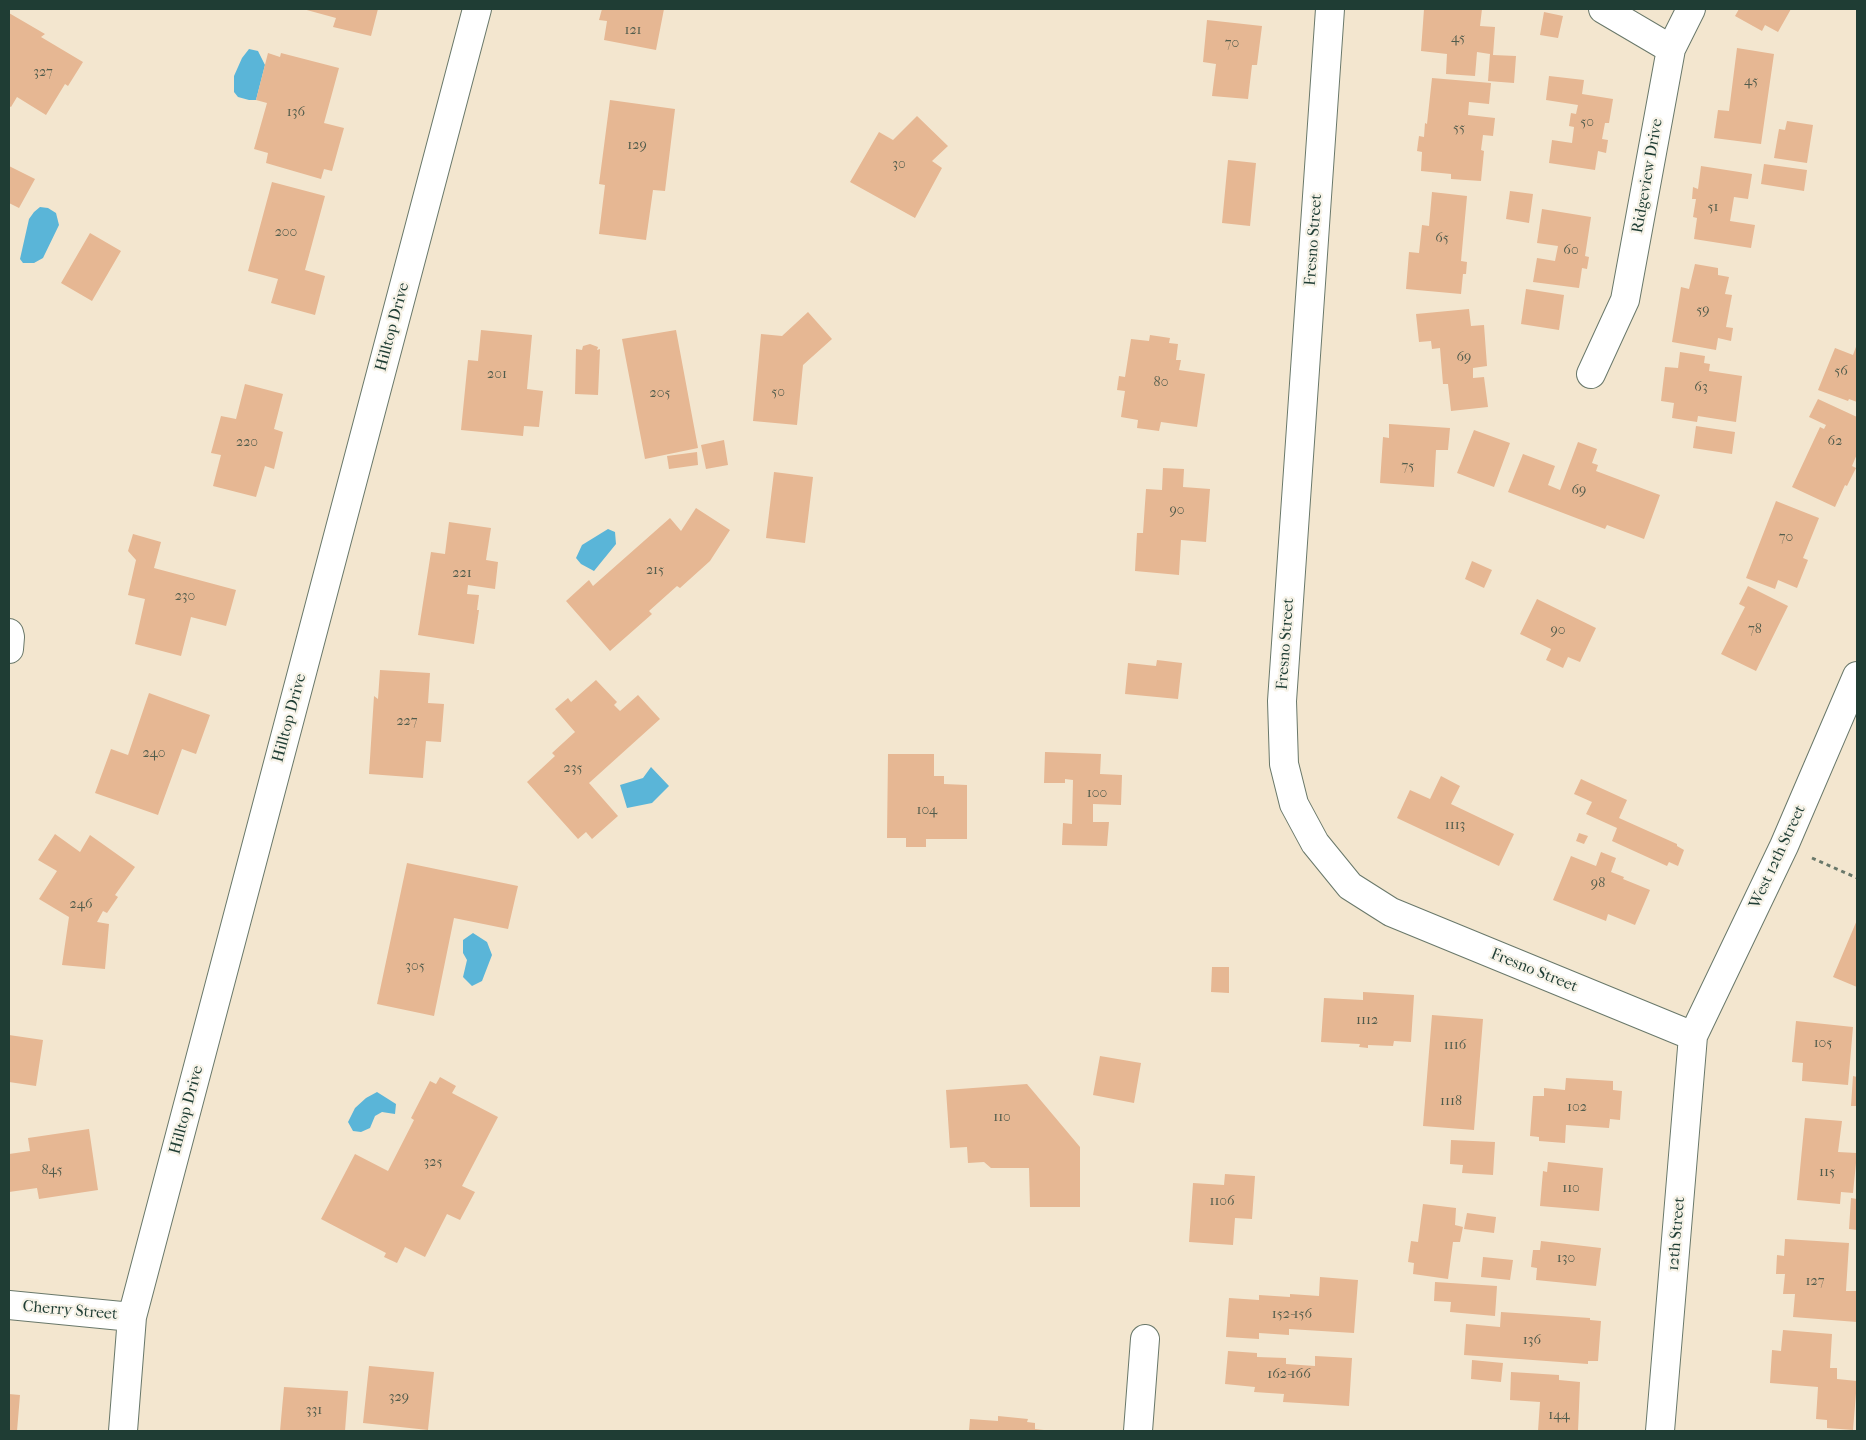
<!DOCTYPE html>
<style>
body{margin:0}
#map{position:relative;width:1866px;height:1440px;overflow:hidden;background:#f3e6cf;font-family:"IM FELL French Canon",serif}
canvas{display:block}
.frame{position:absolute;inset:0;border:10px solid #1f3d34;pointer-events:none}
</style>
<div id="map">
<canvas width="1866" height="1440"></canvas>
<div class="frame"></div>
</div>
<script>
const context = document.querySelector('canvas').getContext('2d');
context.lineJoin = 'round';
function fillPath(path, color) { context.fillStyle = color; context.fill(path, 'evenodd'); }
const toPath = rows => new Path2D(rows.map(r => 'M' + r).join(''));
function strokePath(path, color, width, dash) { context.strokeStyle = color; context.lineWidth = width; context.lineCap = dash ? 'butt' : 'round'; context.setLineDash(dash || []); context.stroke(path); }
function drawText(font, color, halo, rows, align = 'center') {
  context.font = font + ' "IM FELL French Canon",serif'; context.lineWidth = 4.5; context.setLineDash([]); context.textBaseline = 'middle'; context.strokeStyle = halo; context.fillStyle = color; for (const [text, x, y, turn = 0] of rows) {
    context.save(); context.translate(x, y); context.rotate((+turn || 0) * Math.PI / 180); context.textAlign = isNaN(turn) ? turn : align; if (halo) context.strokeText(text, 0, 0); context.fillText(text, 0, 0); context.restore();
  }
}
fillPath(toPath([
 [249,49,258,51,265,65,256,100,249,100,238,97,234,92,234,76,242,58],
 [40,207,48,208,56,213,59,225,43,258,34,263,23,263,20,259,29,219,34,212],
 [608,529,615,532,616,544,594,571,581,564,576,558,582,545],
 [651,767,669,786,652,803,627,808,620,785,643,778],
 [473,933,487,942,492,955,482,981,472,986,463,977,467,960,463,953,463,940],
 [377,1092,396,1104,395,1114,382,1112,375,1116,370,1128,361,1132,353,1131,348,1122,355,1108,366,1098]
]), '#5ab5d8');
fillPath(toPath([
 [303,9,378,9,371,36,333,27,336,18],
 [602,9,664,9,656,50,604,40,607,21,599,20],
 [1424,9,1482,9,1480,26,1495,27,1493,55,1516,56,1514,83,1488,81,1490,54,1477,52,1475,76,1446,74,1447,54,1421,51],
 [1739,9,1791,9,1778,32,1765,25,1762,31,1735,16],
 [1544,12,1563,16,1558,38,1540,35],
 [9,13,45,34,41,37,83,62,68,86,65,84,46,115,17,97,11,107,9,106],
 [1207,20,1262,26,1257,65,1252,65,1248,99,1212,96,1216,64,1203,62],
 [1737,48,1774,54,1761,144,1714,138,1718,110,1729,111],
 [268,53,280,57,281,53,339,68,324,123,344,128,332,171,324,169,321,179,266,163,268,153,254,149,267,103,256,100],
 [1549,76,1584,80,1582,94,1613,99,1609,123,1605,123,1602,139,1608,140,1606,153,1598,151,1595,170,1549,163,1552,140,1572,143,1574,127,1569,126,1571,113,1576,114,1578,105,1546,100],
 [1432,78,1491,83,1489,104,1469,102,1468,115,1495,118,1493,136,1483,135,1481,150,1484,151,1481,181,1451,179,1451,174,1421,171,1422,152,1417,151,1419,136,1424,137,1425,123,1427,124],
 [610,100,675,109,665,191,653,190,646,240,599,234,605,185,599,184],
 [917,116,948,146,932,161,942,168,915,218,850,182,879,132,893,140],
 [1787,121,1813,125,1807,163,1774,158,1779,129,1785,130],
 [1228,160,1256,163,1250,226,1222,223],
 [1764,164,1807,170,1804,191,1761,184],
 [9,166,35,179,19,208,9,203],
 [1701,166,1752,174,1748,199,1734,197,1730,221,1755,225,1751,248,1694,239,1697,218,1693,217,1696,199,1692,199,1693,187,1698,189],
 [272,182,325,196,305,270,325,276,315,315,271,303,278,279,248,271],
 [1510,191,1533,194,1529,223,1506,219],
 [1432,192,1467,196,1461,261,1467,262,1466,274,1463,274,1461,294,1406,289,1409,252,1419,253,1422,225,1429,226],
 [1542,209,1591,217,1585,256,1589,257,1587,269,1582,268,1579,288,1533,282,1537,258,1555,261,1558,246,1537,243],
 [90,233,121,251,92,301,61,283],
 [1695,264,1718,268,1718,275,1729,277,1725,294,1732,295,1726,327,1733,328,1731,341,1718,338,1716,350,1672,342,1681,287,1689,289],
 [1526,289,1564,295,1559,330,1521,324],
 [1469,309,1471,326,1484,325,1487,366,1473,368,1473,378,1484,377,1488,407,1451,411,1448,384,1443,384,1440,348,1432,349,1431,341,1419,342,1416,314],
 [808,312,832,339,803,365,797,425,753,421,761,334,782,336],
 [481,330,532,335,527,389,543,391,539,427,524,426,523,436,461,430,468,360,478,361],
 [676,330,698,448,645,459,622,339],
 [1150,335,1170,338,1169,343,1178,344,1176,360,1181,360,1179,370,1205,374,1197,427,1161,422,1159,431,1137,428,1138,420,1121,417,1125,391,1117,390,1119,376,1125,377,1131,339,1149,341],
 [590,344,598,347,597,350,600,349,598,395,575,394,576,349,582,350,583,346],
 [1857,344,1857,402,1849,399,1848,401,1818,390,1835,348,1853,355],
 [1680,352,1705,356,1704,363,1710,364,1709,371,1742,376,1736,422,1698,416,1697,422,1672,418,1674,403,1661,401,1665,367,1678,368],
 [245,384,283,394,274,429,283,432,274,469,265,466,256,497,213,486,221,455,211,453,221,416,236,419],
 [1818,399,1857,417,1857,454,1852,466,1856,468,1847,486,1845,485,1835,507,1792,487,1820,427,1824,429,1826,425,1809,417],
 [1389,424,1450,428,1448,450,1436,450,1434,487,1380,483,1383,437,1389,438],
 [1696,426,1735,432,1732,454,1693,448],
 [1474,430,1510,443,1494,487,1457,473],
 [724,440,728,465,706,469,701,445],
 [1578,442,1597,449,1592,463,1598,465,1596,471,1660,495,1644,539,1607,525,1605,529,1508,492,1523,454,1555,466,1548,485,1560,490],
 [697,452,698,465,669,469,667,456],
 [1163,468,1184,469,1183,487,1210,489,1206,542,1181,540,1179,575,1135,571,1137,533,1143,533,1146,489,1162,490],
 [774,472,813,477,805,543,766,538],
 [1776,501,1819,518,1803,558,1808,560,1797,588,1778,580,1775,589,1746,578],
 [696,508,730,530,710,561,680,588,677,586,649,611,652,614,610,651,566,601,589,580,593,586,670,518,681,531],
 [449,522,491,528,486,560,498,562,495,589,468,585,467,594,479,595,477,610,479,610,474,644,418,635,431,552,445,554],
 [133,534,161,542,154,568,236,590,226,626,191,617,181,656,135,644,145,599,128,595,136,560,128,551],
 [1472,561,1492,570,1484,588,1465,579],
 [1748,586,1788,606,1756,671,1721,654,1745,607,1739,604],
 [1537,599,1596,628,1580,662,1568,657,1563,668,1546,660,1551,649,1520,634],
 [1157,660,1182,663,1178,699,1125,694,1128,663,1156,666],
 [380,670,430,673,428,703,444,704,441,742,426,741,423,778,369,774,374,696,378,699],
 [596,680,617,702,614,705,620,711,638,695,660,719,589,783,618,816,592,839,586,832,578,839,527,782,555,756,552,753,575,732,555,709,568,698,571,702],
 [149,693,210,715,196,754,182,749,158,815,95,793,111,749,128,755],
 [1045,752,1101,754,1100,774,1122,775,1121,805,1093,804,1093,822,1109,822,1107,846,1062,845,1063,823,1072,824,1073,780,1065,779,1065,783,1044,783],
 [888,754,934,754,934,776,944,776,944,784,967,785,967,839,926,839,926,847,906,847,906,838,887,838],
 [1441,776,1460,786,1451,804,1514,834,1499,866,1397,818,1410,790,1430,799],
 [1581,779,1627,800,1619,818,1677,844,1677,846,1684,850,1678,866,1669,862,1667,866,1612,841,1617,828,1586,814,1592,802,1574,794],
 [1579,833,1588,836,1584,844,1576,841],
 [55,834,80,852,90,835,135,867,115,895,118,897,107,913,103,911,97,922,109,924,105,969,62,965,69,917,39,899,57,871,38,860],
 [1601,852,1616,858,1611,872,1624,877,1623,879,1650,890,1635,925,1608,914,1606,921,1553,900,1571,856,1596,866],
 [407,863,518,886,508,929,454,918,434,1016,377,1004],
 [1857,920,1857,987,1833,977],
 [1212,967,1229,967,1229,993,1211,992],
 [1363,992,1414,995,1411,1042,1394,1041,1393,1046,1368,1045,1368,1048,1359,1047,1360,1044,1321,1042,1324,998,1363,1000],
 [1432,1015,1483,1019,1474,1130,1423,1126],
 [1796,1021,1853,1027,1848,1085,1802,1081,1803,1063,1792,1062],
 [9,1035,43,1040,36,1086,9,1082],
 [1100,1056,1141,1063,1134,1103,1093,1095],
 [1853,1076,1857,1077,1857,1106,1851,1106],
 [440,1077,456,1086,452,1093,498,1117,462,1186,475,1192,460,1220,447,1214,425,1257,405,1247,397,1263,384,1257,386,1253,321,1219,355,1154,388,1171,414,1120,411,1118,430,1081,436,1084],
 [1566,1078,1613,1081,1613,1090,1622,1091,1620,1120,1610,1119,1609,1128,1566,1125,1565,1143,1539,1141,1539,1137,1530,1136,1533,1096,1544,1096,1544,1088,1565,1090],
 [1027,1084,1080,1147,1080,1207,1030,1207,1029,1168,991,1168,984,1162,968,1163,967,1147,950,1148,946,1090],
 [1805,1118,1842,1121,1838,1152,1857,1153,1853,1193,1841,1192,1840,1204,1797,1200],
 [89,1129,98,1190,39,1199,37,1188,9,1192,9,1154,30,1151,28,1138],
 [1451,1140,1495,1142,1493,1175,1462,1173,1463,1165,1450,1164],
 [1548,1162,1603,1168,1599,1211,1540,1206,1543,1171,1547,1172],
 [1225,1174,1255,1176,1252,1219,1235,1218,1233,1245,1189,1242,1193,1183,1224,1185],
 [1851,1198,1857,1199,1857,1230,1849,1229],
 [1423,1204,1456,1208,1455,1225,1463,1227,1460,1242,1453,1242,1448,1279,1413,1274,1414,1263,1408,1262,1411,1241,1418,1242],
 [1467,1213,1496,1217,1494,1233,1464,1229],
 [1785,1239,1849,1243,1846,1291,1857,1291,1857,1322,1793,1317,1795,1294,1783,1294,1785,1274,1776,1274,1777,1255,1784,1256],
 [1541,1241,1601,1248,1596,1286,1536,1280,1537,1268,1531,1267,1533,1250,1540,1250],
 [1483,1257,1513,1260,1510,1280,1481,1277],
 [1320,1277,1358,1280,1354,1333,1289,1329,1289,1335,1259,1333,1259,1339,1226,1337,1229,1298,1259,1300,1259,1295,1290,1297,1290,1294,1319,1296],
 [1435,1282,1497,1286,1495,1316,1450,1312,1451,1302,1434,1301],
 [1501,1312,1590,1318,1590,1320,1601,1321,1598,1361,1588,1361,1588,1364,1464,1355,1466,1324,1500,1327],
 [1783,1330,1832,1334,1830,1368,1837,1368,1837,1379,1857,1381,1853,1430,1827,1428,1827,1420,1816,1419,1818,1387,1770,1383,1772,1350,1781,1351],
 [1228,1351,1257,1353,1257,1357,1286,1358,1286,1364,1315,1366,1315,1356,1352,1358,1349,1406,1283,1402,1284,1394,1254,1392,1255,1387,1225,1384],
 [1472,1360,1503,1363,1501,1382,1471,1379],
 [369,1366,434,1372,428,1430,363,1423],
 [1511,1372,1559,1375,1559,1380,1580,1382,1578,1431,1538,1431,1540,1402,1510,1400],
 [284,1387,348,1391,345,1431,280,1431],
 [9,1394,20,1395,17,1431,9,1431],
 [998,1416,1028,1419,1027,1422,1035,1423,1035,1429,1044,1430,1044,1431,969,1431,970,1419,998,1421]
]), '#e6b793');
const street = toPath([
 [1330,9,1282,701,1284,764,1294,804,1315,843,1350,886,1391,912,1693,1036],
 [1603,9,1671,49],
 [1591,374,1625,300,1671,49,1691,9],
 [9,633,10,637,9,649],
 [9,1305,132,1317],
 [123,1431,132,1317,477,9],
 [1138,1431,1145,1339],
 [1660,1431,1693,1036,1784,846,1857,676]
]);
strokePath(street, '#69786a', 30);
strokePath(toPath([
 [1812,858,1857,878]
]), '#69786a', 3, [4, 4]);
strokePath(street, '#fff', 28);
drawText('14px', '#515c4c', null, [
 ["121",633,31],
 ["45",1458,39],
 ["70",1232,44],
 ["327",43,73],
 ["45",1751,82],
 ["136",296,113],
 ["50",1587,123],
 ["55",1459,129],
 ["129",637,146],
 ["30",899,165],
 ["51",1713,208],
 ["200",286,233],
 ["65",1442,239],
 ["60",1571,251],
 ["59",1703,311],
 ["69",1464,358],
 ["56",1841,372],
 ["201",497,375],
 ["80",1161,383],
 ["63",1701,388],
 ["50",778,393],
 ["205",660,394],
 ["62",1835,442],
 ["220",247,443],
 ["75",1408,467],
 ["69",1579,491],
 ["90",1177,511],
 ["70",1786,538],
 ["215",655,571],
 ["221",462,574],
 ["230",185,597],
 ["78",1755,630],
 ["90",1558,631],
 ["227",407,722],
 ["240",154,754],
 ["235",573,769],
 ["100",1097,794],
 ["104",927,811],
 ["1113",1455,826],
 ["98",1598,884],
 ["246",81,905],
 ["305",415,967],
 ["1112",1367,1021],
 ["105",1823,1044],
 ["1116",1455,1046],
 ["1118",1451,1102],
 ["102",1577,1108],
 ["110",1002,1118],
 ["325",433,1163],
 ["845",52,1171],
 ["115",1827,1173],
 ["110",1571,1189],
 ["1106",1222,1202],
 ["130",1566,1259],
 ["127",1815,1282],
 ["152-156",1292,1315],
 ["136",1532,1341],
 ["162-166",1289,1375],
 ["329",399,1398],
 ["331",314,1411],
 ["144",1559,1416]
]);
drawText('16px', '#1f3d34', '#f7f3e8', [
 ["Ridgeview Drive",1648,176,-80],
 ["Fresno Street",1314,240,-86],
 ["Hilltop Drive",393,327,-75],
 ["Fresno Street",1286,644,-86],
 ["Hilltop Drive",290,718,-75],
 ["West 12th Street",1778,857,-65],
 ["Fresno Street",1534,971,22],
 ["Hilltop Drive",187,1110,-75],
 ["12th Street",1677,1234,-85],
 ["Cherry Street",70,1311,5]
]);
</script>
